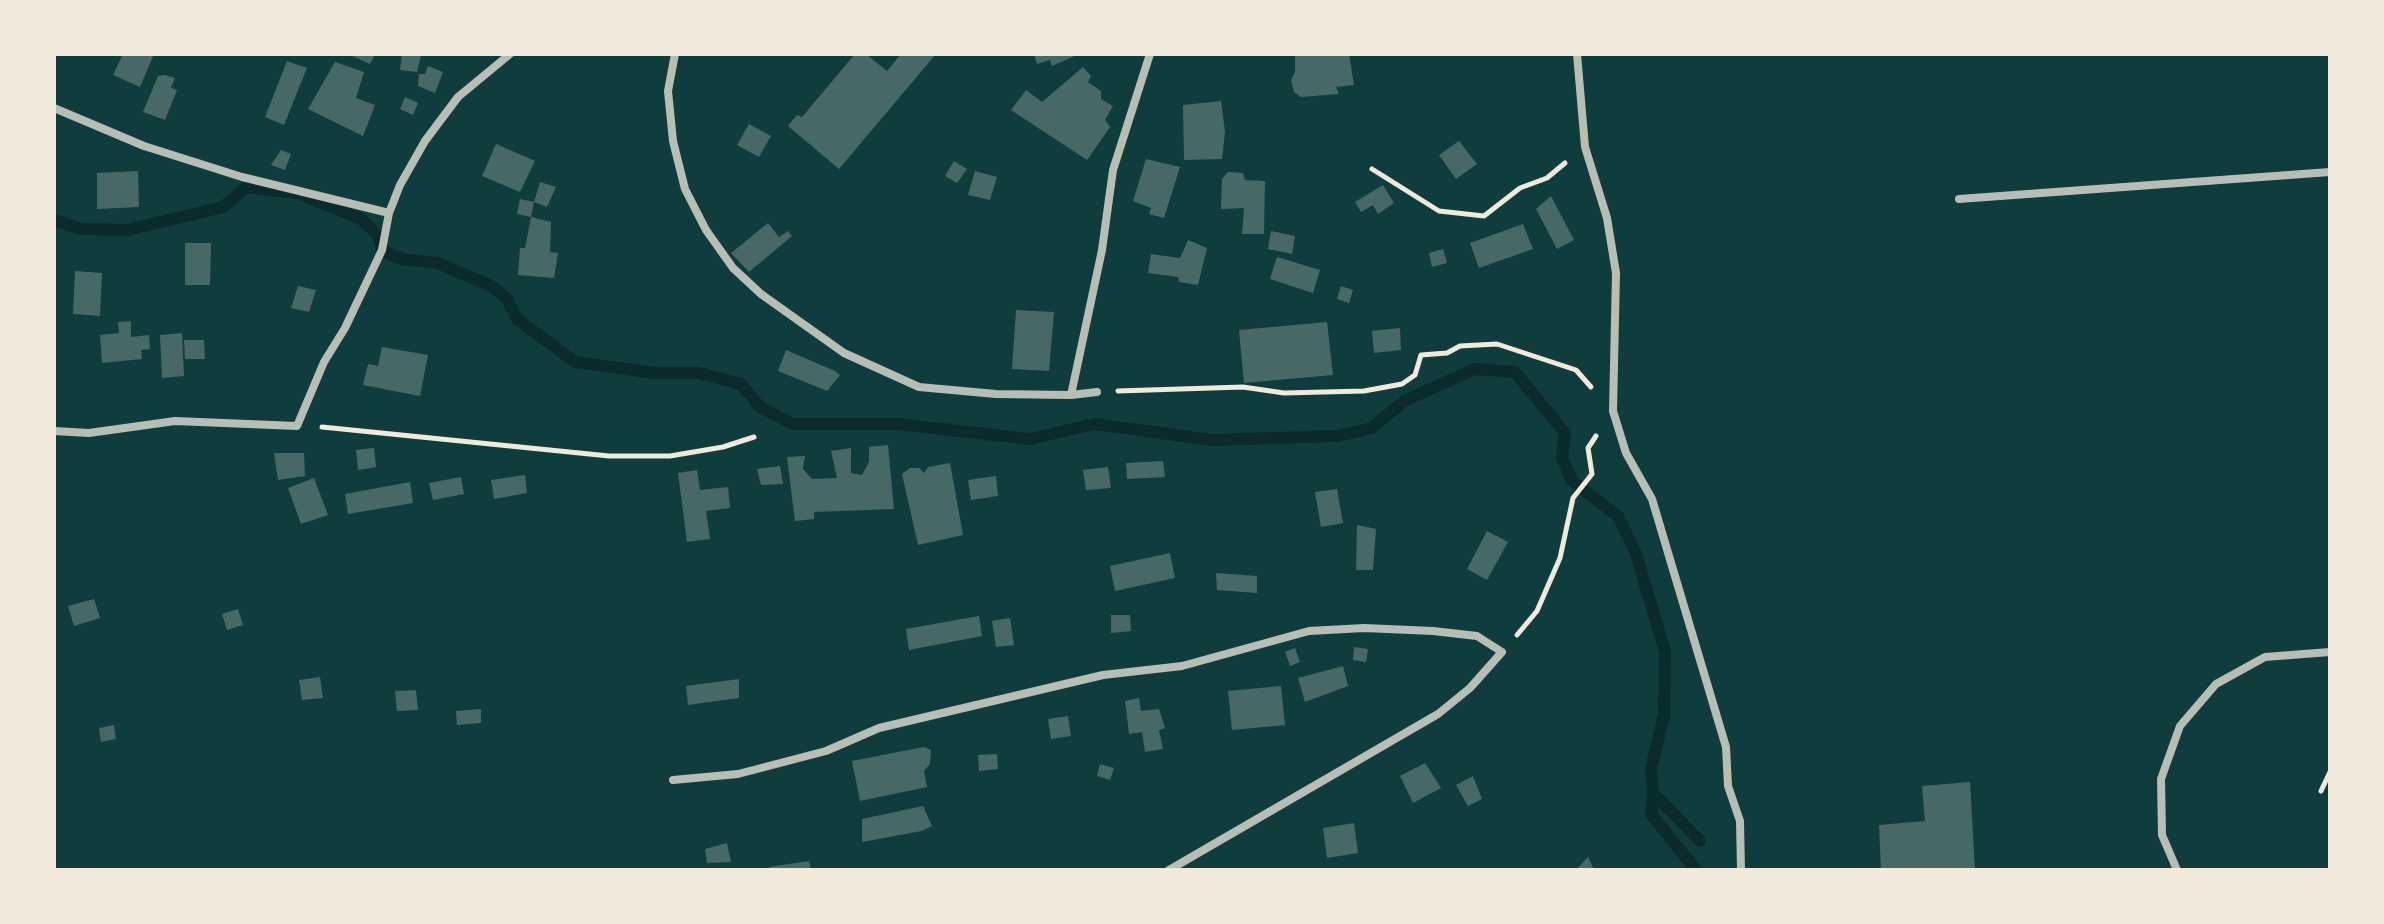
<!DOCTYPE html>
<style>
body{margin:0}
#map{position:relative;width:2384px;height:924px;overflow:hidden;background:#0f3d3e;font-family:Overpass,sans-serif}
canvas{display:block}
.frame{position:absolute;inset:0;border:56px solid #f1e9da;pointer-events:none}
</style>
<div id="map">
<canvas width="2384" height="924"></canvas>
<div class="frame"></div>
</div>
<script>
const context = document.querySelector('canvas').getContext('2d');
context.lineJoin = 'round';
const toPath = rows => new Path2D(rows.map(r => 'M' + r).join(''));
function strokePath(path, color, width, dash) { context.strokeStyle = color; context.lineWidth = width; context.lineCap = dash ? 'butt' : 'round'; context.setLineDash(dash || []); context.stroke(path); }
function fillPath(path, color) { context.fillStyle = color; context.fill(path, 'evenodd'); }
strokePath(toPath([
 [54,220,81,229,127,230,223,207,246,187,297,193,361,219,378,235,382,250,401,259,438,263,493,287,507,299,517,319,575,362,654,373,699,373,741,384,760,407,793,424,898,424,1029,439,1095,424,1211,440,1338,436,1372,428,1404,401,1475,369,1515,372,1565,433,1562,458,1572,481,1618,516,1636,553,1665,652,1664,715,1651,769,1653,793,1700,841],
 [1653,793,1651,814,1696,870]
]), '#0a2a2b', 12);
fillPath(toPath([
 [123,54,154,54,140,87,113,75],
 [348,54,375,54,370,64],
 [402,54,421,55,417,72,400,70],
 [855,54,866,54,887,71,901,54,936,54,839,169,788,126,797,115,802,117],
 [1034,54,1079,54,1052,66,1050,60,1037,64],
 [1295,54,1349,54,1354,85,1336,87,1339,94,1301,97,1294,92,1291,80,1295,72],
 [287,61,307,68,284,125,265,117],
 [335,62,364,72,356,98,375,105,363,136,308,109],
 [428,66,443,72,435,93,418,86,419,74,425,74],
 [1083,67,1091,76,1088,82,1101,91,1101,99,1113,106,1105,120,1110,127,1087,160,1011,110,1026,90,1042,102],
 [165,75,175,78,171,88,177,90,165,120,143,112,158,76],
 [405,97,418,103,413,115,400,109],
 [1221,101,1225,132,1222,159,1184,160,1183,105],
 [749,124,771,136,759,157,737,145],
 [1459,141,1477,164,1456,179,1439,155],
 [496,144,535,161,520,192,482,176],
 [281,150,291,154,285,170,271,165],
 [1146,159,1180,167,1164,218,1149,214,1151,208,1133,201],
 [954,161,967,169,957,183,945,176],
 [138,171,139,207,97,209,97,173],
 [975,171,997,177,990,200,968,195],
 [1228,172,1243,173,1245,180,1265,181,1264,234,1242,234,1244,208,1221,209,1222,179],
 [540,182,556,187,547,207,534,202,531,217,517,214,520,199,534,202],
 [1383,185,1394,203,1378,214,1373,205,1361,212,1355,202],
 [1551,196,1574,240,1557,249,1536,209],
 [531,217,551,222,550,252,558,253,554,278,518,275,520,248,525,248],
 [768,223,779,237,788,231,792,236,749,272,731,253],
 [1523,224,1533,249,1479,268,1470,243],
 [1271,231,1295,236,1292,254,1268,249],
 [1188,240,1207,248,1198,285,1179,282,1178,277,1148,273,1151,254,1180,258],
 [185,243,211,243,210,285,185,285],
 [1443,249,1447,263,1432,267,1429,253],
 [1277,257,1320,270,1313,293,1270,279],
 [75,271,102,273,100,316,73,314],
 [298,286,316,290,309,312,291,308],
 [1341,286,1353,290,1349,303,1337,299],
 [1016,310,1054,312,1049,371,1012,369],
 [131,321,131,337,149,335,150,349,141,350,142,359,102,363,100,335,119,333,118,322],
 [1327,322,1333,375,1244,383,1239,330],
 [1400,328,1401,350,1374,353,1372,331],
 [182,333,184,376,162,378,160,335],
 [184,340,204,340,205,359,185,359],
 [382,347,428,355,420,396,363,385,368,364,378,366],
 [786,350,835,371,840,375,827,391,778,371],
 [888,445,894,509,814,512,814,519,795,521,787,457,805,456,803,469,812,479,837,478,831,451,851,448,851,473,862,475,869,462,869,447],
 [374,448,376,467,358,470,356,450],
 [274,453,304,453,305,476,278,480],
 [1163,461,1165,477,1127,479,1126,463],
 [950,463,963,535,918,545,902,474,910,468,919,468,924,473,928,467],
 [780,466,783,484,761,485,757,469],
 [1108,467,1111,488,1086,490,1083,470],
 [697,470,700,490,728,487,730,508,706,511,710,539,687,542,678,473],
 [525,475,527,493,494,499,491,480],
 [996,476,998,496,971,500,968,480],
 [461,477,464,494,433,500,429,483],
 [314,478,328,515,301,524,288,488],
 [410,482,413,503,348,514,345,494],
 [1337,489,1343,523,1321,527,1315,492],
 [1357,525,1376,529,1373,570,1356,570],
 [1487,531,1508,542,1487,580,1467,569],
 [1170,553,1175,578,1115,591,1110,566],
 [1216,573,1257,576,1257,593,1217,590],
 [94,599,100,618,74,626,68,606],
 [238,609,243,625,227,630,222,614],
 [1111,615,1130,615,1131,631,1111,633],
 [979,616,982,636,909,650,906,629],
 [1010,618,1014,645,996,647,992,621],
 [1354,647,1368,649,1366,662,1353,660],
 [1295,648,1300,662,1290,666,1285,652],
 [1343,666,1348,686,1305,702,1298,678],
 [320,677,323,698,302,700,299,680],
 [739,679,739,698,688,705,686,686],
 [1281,686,1285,725,1232,730,1228,691],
 [416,690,418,710,397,711,395,691],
 [1139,698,1141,711,1159,709,1165,728,1159,730,1163,749,1145,752,1142,732,1129,734,1125,701],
 [481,709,481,723,457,725,456,711],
 [1068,716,1071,736,1051,739,1048,719],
 [114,725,116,739,101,742,99,728],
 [924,747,931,750,930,764,924,771,927,787,860,801,852,761],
 [997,754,998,769,979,771,978,755],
 [1425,763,1441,788,1413,803,1400,776],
 [1100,764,1114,768,1110,780,1097,776],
 [1473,776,1482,799,1468,806,1456,785],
 [1970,782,1975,870,1881,870,1879,825,1925,821,1922,786],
 [923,806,932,826,922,831,862,842,862,819],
 [1354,823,1358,853,1327,858,1323,828],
 [727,843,731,862,707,863,705,849],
 [1588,857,1594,870,1576,870],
 [809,861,811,870,769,870,769,867]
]), '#486865');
strokePath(toPath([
 [1372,169,1439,211,1484,216,1520,188,1547,178,1565,163],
 [1118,391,1243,387,1284,393,1364,391,1402,384,1415,375,1421,355,1447,353,1460,346,1497,344,1576,370,1591,387],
 [322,427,609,456,670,456,723,447,754,437],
 [1517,635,1537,611,1560,558,1573,498,1592,474,1588,448,1596,436],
 [2321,791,2330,772]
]), '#f1e9da', 5);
strokePath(toPath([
 [675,54,668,91,673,141,685,189,706,230,733,268,761,294,844,353,919,387,996,394,1071,395,1097,392],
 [1577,54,1585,147,1607,218,1616,273,1613,411,1626,453,1652,499,1726,747,1728,786,1740,821,1741,870],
 [54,108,144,146,242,177,389,213],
 [1959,199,2330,172],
 [1071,395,1102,250,1113,170,1150,54],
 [54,431,89,433,175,421,297,426,324,362,345,328,382,250,389,213,400,185,425,141,458,97,510,54],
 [673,780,738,774,826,751,879,728,1103,675,1182,666,1309,631,1364,628,1433,631,1477,636,1502,652,1470,688,1438,714,1169,870],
 [2177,870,2162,835,2161,779,2180,726,2216,684,2265,657,2330,652]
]), '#b8beb3', 8);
</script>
